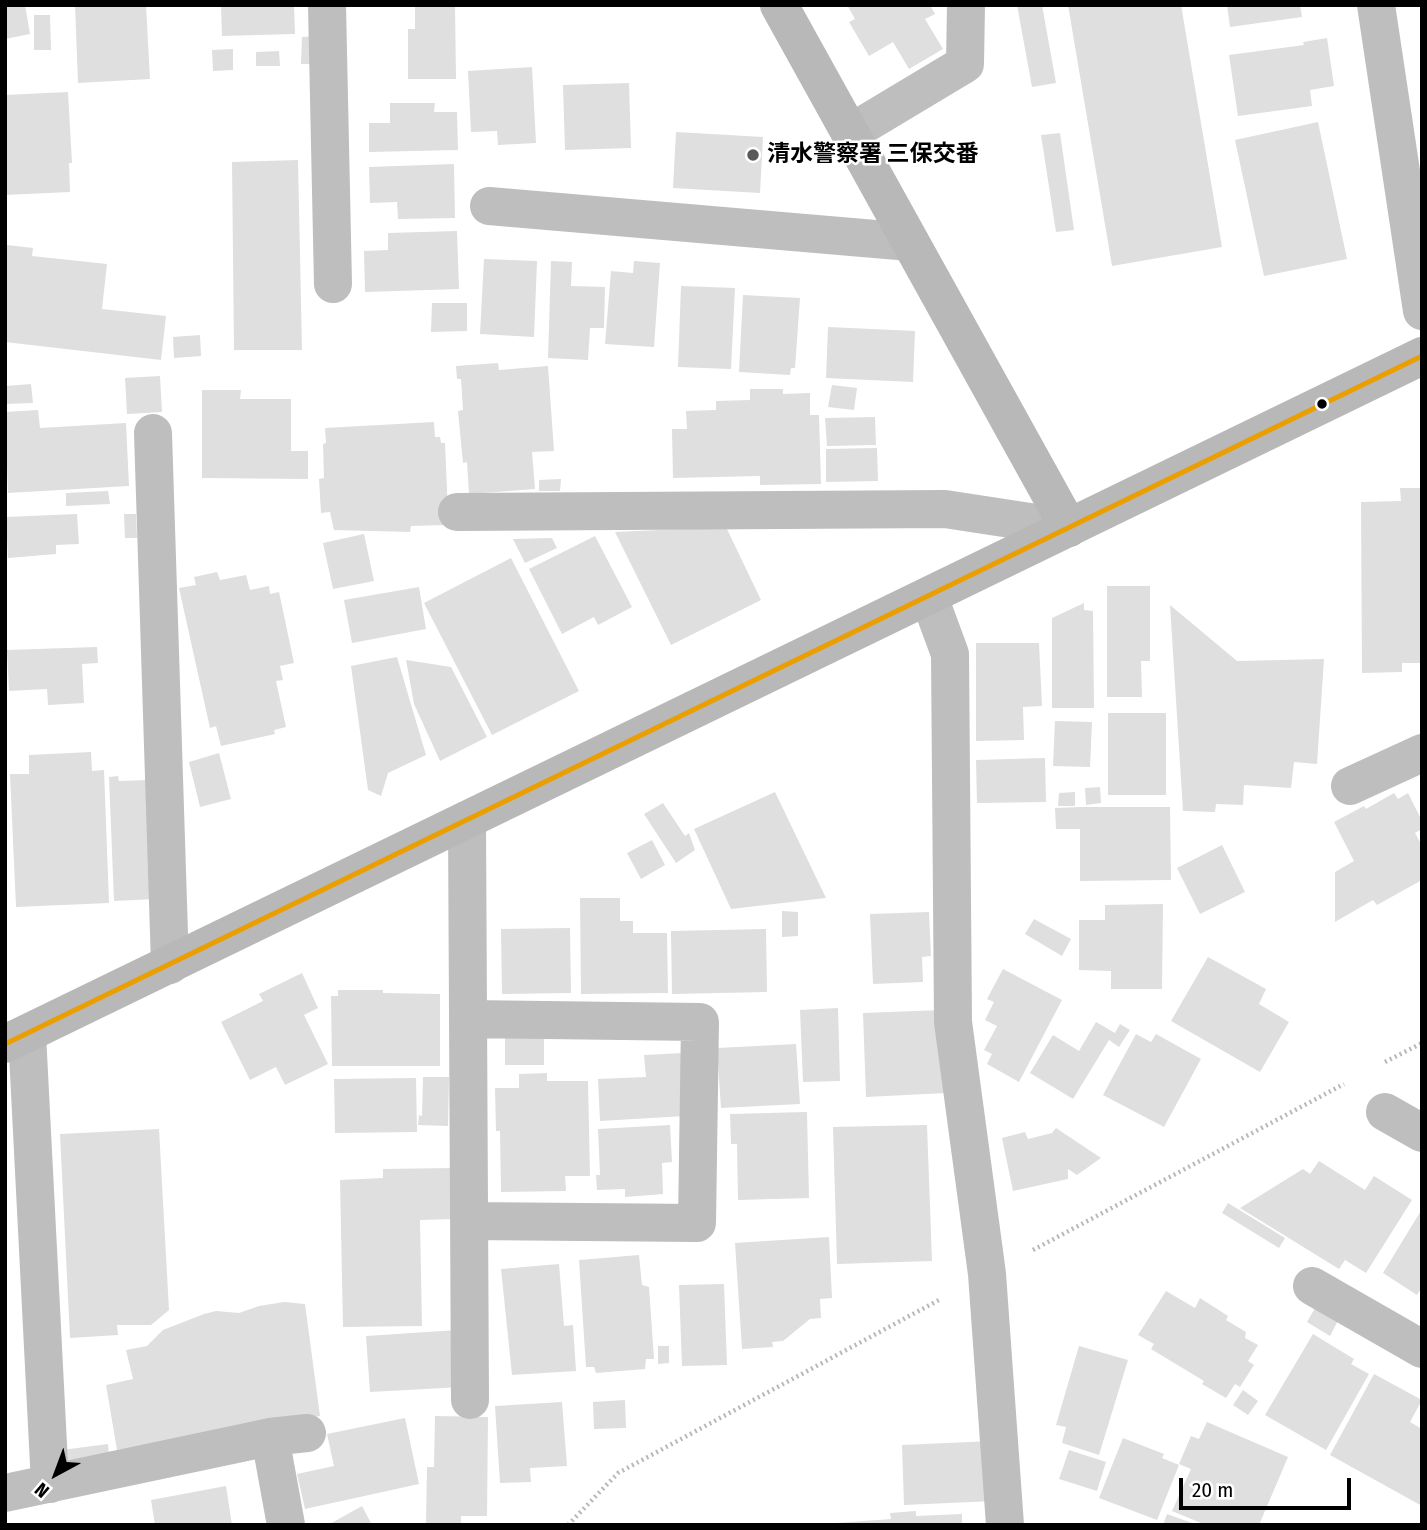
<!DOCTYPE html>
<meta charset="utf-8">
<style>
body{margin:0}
#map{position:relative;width:1427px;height:1530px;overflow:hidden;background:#fff;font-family:"Fira Sans Condensed",sans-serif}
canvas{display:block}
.frame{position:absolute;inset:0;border:7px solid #000;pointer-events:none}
.north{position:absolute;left:21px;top:1439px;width:70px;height:70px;-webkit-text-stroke:5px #fff;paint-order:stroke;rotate:221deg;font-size:19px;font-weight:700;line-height:28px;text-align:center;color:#000}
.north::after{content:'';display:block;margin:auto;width:24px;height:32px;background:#000;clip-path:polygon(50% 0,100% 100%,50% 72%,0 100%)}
.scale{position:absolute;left:1179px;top:1478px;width:172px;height:32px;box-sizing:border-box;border:4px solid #000;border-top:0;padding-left:9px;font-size:21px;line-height:24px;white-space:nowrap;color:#000;-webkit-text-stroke:5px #fff;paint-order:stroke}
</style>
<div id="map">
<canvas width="1427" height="1530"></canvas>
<div class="frame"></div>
<div class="north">N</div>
<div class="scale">20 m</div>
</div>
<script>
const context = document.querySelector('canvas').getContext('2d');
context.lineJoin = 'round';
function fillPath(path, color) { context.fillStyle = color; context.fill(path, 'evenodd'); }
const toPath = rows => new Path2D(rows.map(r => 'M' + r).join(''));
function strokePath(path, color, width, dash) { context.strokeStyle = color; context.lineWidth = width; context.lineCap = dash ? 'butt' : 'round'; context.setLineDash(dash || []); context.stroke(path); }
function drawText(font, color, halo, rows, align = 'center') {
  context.font = font + ' "Fira Sans Condensed","Noto Sans JP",sans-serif'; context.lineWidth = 5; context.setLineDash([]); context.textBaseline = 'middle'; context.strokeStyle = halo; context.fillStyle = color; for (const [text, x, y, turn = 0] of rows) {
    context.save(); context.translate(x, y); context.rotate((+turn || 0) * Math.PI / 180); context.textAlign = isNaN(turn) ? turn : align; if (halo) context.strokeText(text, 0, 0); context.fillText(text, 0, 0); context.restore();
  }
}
fillPath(toPath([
 [5,5,25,5,30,34,5,39],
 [75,5,146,5,150,79,78,83],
 [221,5,294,5,295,34,222,36],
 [847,5,930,5,935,14,925,19,943,49,909,69,893,42,869,56,849,22,855,19],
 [1017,5,1042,5,1056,83,1032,87],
 [1068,5,1181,5,1222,247,1112,266],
 [1227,5,1300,5,1302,17,1230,27],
 [415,6,455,6,456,79,408,79,408,29,415,29],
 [34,15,50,15,51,50,34,50],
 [315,36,313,64,301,64,302,37],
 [1327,38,1334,86,1310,90,1312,106,1238,116,1229,55,1304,45,1303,42],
 [233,49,233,70,213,71,212,50],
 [279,51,280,66,256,66,256,52],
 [532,67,536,143,498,145,497,131,471,132,468,71],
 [629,83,631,148,565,150,563,85],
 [68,92,72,163,69,163,70,192,5,195,5,95],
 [390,103,435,103,434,112,457,112,458,150,369,152,369,123,390,123],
 [1318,122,1347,259,1264,276,1235,140],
 [676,132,763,137,760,193,673,188],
 [1060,133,1074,230,1056,232,1041,135],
 [298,160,302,350,234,350,232,162],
 [454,164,455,218,398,219,397,202,370,203,369,167],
 [457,231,459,289,365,292,364,251,388,250,388,233],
 [7,245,33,248,32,256,107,264,102,309,166,316,161,360,5,342],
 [484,259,537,261,534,337,480,334],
 [551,261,572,262,571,286,605,287,604,328,590,328,588,360,548,358],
 [634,261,660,263,654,347,605,344,611,271,633,273],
 [681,286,735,288,731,369,678,367],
 [743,295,800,298,795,368,791,368,790,375,739,372],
 [432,303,467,303,467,331,431,332],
 [828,327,915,331,913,382,826,378],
 [200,335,201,356,174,358,173,337],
 [498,363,499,370,548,366,554,451,532,452,535,489,469,494,467,462,463,463,458,411,463,410,461,379,457,379,456,366],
 [160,376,162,412,127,414,125,378],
 [31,384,33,403,5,404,5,386],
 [832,385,857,388,854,410,828,407],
 [750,389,783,389,783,394,810,393,810,415,819,415,821,484,760,485,760,476,673,478,672,429,687,429,686,411,716,410,716,401,750,400],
 [202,390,241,390,240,399,291,399,291,451,308,451,308,479,202,478],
 [38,410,40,428,126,423,129,486,8,493,5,412],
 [875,417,876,445,827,446,825,418],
 [434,422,435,437,440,437,441,443,445,443,448,513,445,525,411,526,410,532,334,530,330,512,321,513,319,479,324,478,323,444,326,443,325,428],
 [877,448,878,481,826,482,826,449],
 [561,479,560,491,539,491,539,480],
 [1400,488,1422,488,1422,663,1402,663,1402,672,1362,673,1361,502,1401,501],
 [108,491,110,504,66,506,66,493],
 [77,514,79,544,56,545,56,554,8,558,6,517],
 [124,514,136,514,137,538,125,538],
 [726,527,761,600,671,645,615,532],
 [364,534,374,581,333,589,323,543],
 [595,536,632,607,598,625,594,617,562,634,529,569],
 [552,538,557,548,525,563,513,539],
 [511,558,579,691,492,735,424,603],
 [217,572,220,580,246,575,250,590,269,586,270,594,279,592,294,663,280,666,283,680,276,681,286,727,274,730,275,734,221,746,216,726,210,728,179,588,196,585,194,577],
 [1107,586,1150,586,1150,661,1141,661,1142,697,1107,697],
 [419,587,426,629,352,643,344,600],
 [1084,603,1084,610,1093,611,1094,708,1052,708,1052,618],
 [1170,605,1237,661,1324,659,1317,764,1294,762,1291,788,1244,785,1243,805,1216,804,1215,812,1183,811],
 [976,643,1039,643,1042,706,1023,707,1024,740,976,741],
 [97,647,98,663,82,664,84,703,48,705,47,689,9,691,7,650],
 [397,657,426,755,388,773,381,796,368,790,351,666],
 [406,660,451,667,487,737,440,761,414,704],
 [1108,713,1166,713,1166,795,1108,795],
 [1055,721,1092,722,1090,767,1053,766],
 [91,752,92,771,104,770,109,903,16,907,10,774,29,774,29,755],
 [219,753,231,799,200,807,189,762],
 [1045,758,1046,802,977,803,976,760],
 [118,776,119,781,149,780,155,899,114,901,109,777],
 [1100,787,1101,803,1086,805,1085,788],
 [775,792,826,898,731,909,694,829],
 [1075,792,1075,806,1058,806,1059,793],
 [1394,793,1398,799,1408,793,1422,821,1422,829,1415,833,1422,846,1422,862,1420,863,1422,880,1377,905,1373,900,1335,922,1335,872,1354,861,1334,822,1364,806,1366,809],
 [663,803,685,836,689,833,695,850,676,863,644,814],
 [1080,807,1170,807,1171,880,1080,881,1080,829,1056,829,1055,808],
 [652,840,665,865,641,879,627,853],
 [1222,845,1245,892,1200,914,1177,868],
 [580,898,620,898,620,921,633,921,633,933,667,933,668,993,581,994],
 [1163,904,1162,989,1111,989,1111,971,1079,970,1079,920,1105,920,1105,905],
 [782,911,798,912,798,936,782,937],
 [929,912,931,956,922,957,923,982,873,984,870,914],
 [1034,919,1071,939,1062,956,1025,934],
 [570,928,571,993,502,994,501,929],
 [766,929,767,992,672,994,671,931],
 [1208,957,1266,989,1259,1004,1289,1022,1260,1072,1171,1021],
 [1003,969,1062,1000,1019,1082,987,1064,992,1054,984,1050,997,1026,985,1020,994,1002,987,999],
 [302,973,318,1008,304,1015,328,1064,285,1085,276,1067,250,1080,221,1022,263,1001,259,994],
 [338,990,383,990,383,993,440,994,440,1066,332,1066,331,996,338,996],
 [838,1008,840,1081,803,1082,800,1010],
 [942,1010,946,1093,866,1097,863,1013],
 [1096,1022,1115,1033,1120,1024,1130,1030,1119,1047,1109,1040,1073,1099,1030,1073,1053,1035,1079,1051],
 [1136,1034,1151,1042,1156,1034,1201,1059,1164,1127,1103,1095],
 [505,1037,544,1037,544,1065,505,1065],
 [796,1044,800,1104,721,1108,717,1048],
 [682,1053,685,1116,600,1121,598,1079,646,1077,644,1055],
 [547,1073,547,1081,588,1081,590,1176,565,1176,566,1191,501,1192,500,1131,496,1131,495,1088,519,1088,519,1074],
 [423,1077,449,1077,448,1126,418,1125,419,1115,422,1116],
 [416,1078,417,1132,335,1133,334,1079],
 [807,1112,809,1198,738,1200,737,1144,731,1144,730,1114],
 [670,1125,672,1162,662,1163,663,1194,625,1197,625,1189,597,1190,596,1175,600,1175,598,1129],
 [927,1125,932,1261,837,1264,833,1127],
 [1056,1128,1101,1158,1077,1175,1068,1169,1068,1179,1013,1191,1002,1138,1025,1132,1028,1139,1052,1133],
 [159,1129,169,1310,151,1325,117,1325,118,1335,70,1338,60,1134],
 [1319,1161,1365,1190,1374,1176,1412,1200,1366,1273,1345,1260,1339,1269,1240,1208,1303,1169,1310,1174],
 [453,1168,453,1219,420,1220,422,1326,343,1327,340,1180,383,1178,383,1169],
 [1228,1203,1285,1238,1279,1248,1222,1213],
 [1422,1209,1422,1287,1417,1295,1383,1273],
 [829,1237,832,1298,820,1299,821,1318,810,1319,783,1341,772,1342,773,1347,742,1349,735,1243],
 [639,1255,642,1285,649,1287,654,1359,646,1359,645,1369,596,1373,594,1367,586,1367,579,1260],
 [559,1264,564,1326,573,1325,576,1371,512,1375,501,1269],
 [724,1284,727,1365,682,1366,679,1285],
 [1166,1291,1195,1308,1200,1298,1228,1316,1226,1320,1246,1332,1245,1338,1258,1345,1248,1361,1254,1365,1240,1387,1235,1384,1226,1398,1202,1384,1204,1381,1151,1349,1154,1344,1138,1335],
 [1321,1298,1343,1311,1330,1336,1307,1322],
 [284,1302,305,1304,320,1416,117,1450,106,1385,133,1379,126,1350,147,1346,163,1330,204,1314,216,1311,239,1313,259,1306],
 [457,1330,461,1387,370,1392,366,1336],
 [1313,1334,1354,1359,1351,1364,1369,1374,1326,1450,1265,1415],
 [658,1346,669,1346,669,1363,658,1364],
 [1079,1346,1128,1360,1099,1455,1062,1443,1066,1427,1056,1425],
 [1374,1374,1422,1400,1410,1422,1422,1429,1422,1506,1330,1455],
 [1243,1390,1258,1401,1248,1415,1233,1405],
 [625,1400,626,1428,594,1429,593,1402],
 [562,1402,567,1466,530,1468,531,1482,500,1483,495,1406],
 [435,1416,488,1417,487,1516,461,1516,461,1525,426,1525,427,1467,434,1467],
 [405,1418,419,1484,305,1509,297,1474,334,1466,327,1434],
 [1207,1422,1288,1457,1259,1525,1206,1525,1172,1511,1191,1469,1179,1464,1191,1436,1199,1439],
 [1123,1438,1164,1454,1162,1458,1179,1465,1157,1520,1099,1498],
 [992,1441,994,1501,904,1505,902,1445],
 [108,1444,109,1458,64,1463,62,1450],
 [1069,1450,1106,1462,1097,1491,1059,1479],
 [226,1486,232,1525,155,1525,151,1500],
 [362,1506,372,1525,328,1525],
 [916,1511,916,1516,962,1514,962,1525,836,1525,836,1523,891,1519,890,1513],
 [1167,1514,1195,1524,1195,1525,1163,1525]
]), '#dfdfdf');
strokePath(toPath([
 [1385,1062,1422,1043],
 [1033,1250,1344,1084],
 [568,1525,618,1473,939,1300]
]), '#b9b9b9', 4.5, [2, 3.5]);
strokePath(toPath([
 [327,5,333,284],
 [1376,5,1422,311],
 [850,133,965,64,966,5],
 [489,206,910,242],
 [153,433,170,965],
 [457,512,945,509,1069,528],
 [929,597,950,654,953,1022,987,1274,1005,1525],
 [1350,786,1422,753],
 [467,820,470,1400],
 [468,1019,700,1022,697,1223,469,1221],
 [27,1034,50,1484],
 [1385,1112,1422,1133],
 [1312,1286,1422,1349],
 [270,1437,286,1525],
 [5,1493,270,1437,307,1433]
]), '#bebebe', 38);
strokePath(toPath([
 [779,5,1069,528],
 [5,1044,1422,356]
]), '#b8b8b8', 38);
strokePath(toPath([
 [5,1044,1422,356]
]), '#eb9e00', 5);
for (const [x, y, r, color] of [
 [753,155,7,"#595959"],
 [1322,404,6,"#000"]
]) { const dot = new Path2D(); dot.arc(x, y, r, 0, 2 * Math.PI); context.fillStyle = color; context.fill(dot); strokePath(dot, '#fff', 2.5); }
drawText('bold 23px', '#000', '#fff', [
 ["清水警察署 三保交番",767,155]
], 'left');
</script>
